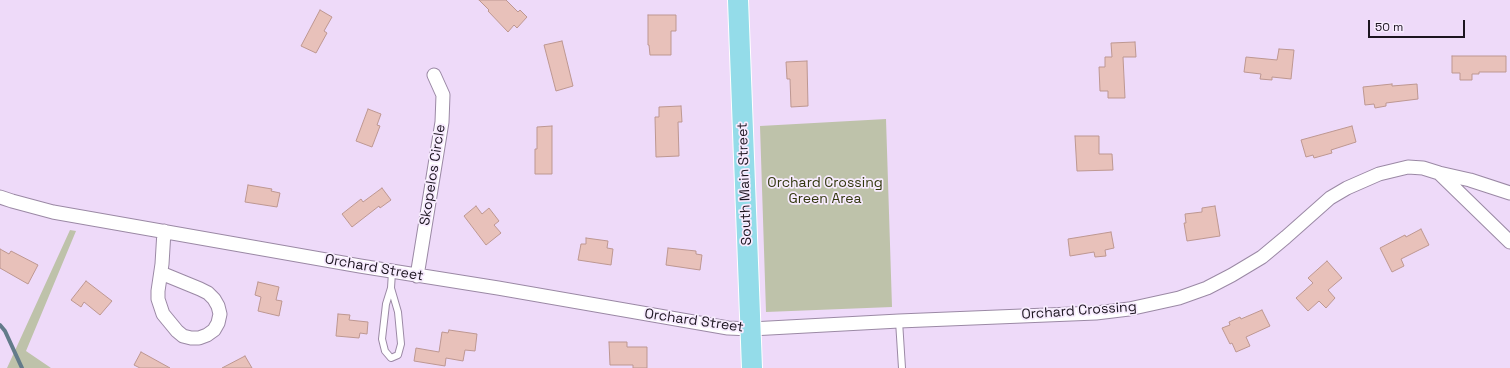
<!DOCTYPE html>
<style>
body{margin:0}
#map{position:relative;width:1510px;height:368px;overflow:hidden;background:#eedaf9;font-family:"Space Grotesk",sans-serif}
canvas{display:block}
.scale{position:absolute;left:1368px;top:20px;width:97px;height:18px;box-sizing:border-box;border:2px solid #1c1520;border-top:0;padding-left:5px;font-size:12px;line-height:14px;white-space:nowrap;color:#1c1520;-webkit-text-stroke:3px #f7ebfe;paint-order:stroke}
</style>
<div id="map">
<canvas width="1510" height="368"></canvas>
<div class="scale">50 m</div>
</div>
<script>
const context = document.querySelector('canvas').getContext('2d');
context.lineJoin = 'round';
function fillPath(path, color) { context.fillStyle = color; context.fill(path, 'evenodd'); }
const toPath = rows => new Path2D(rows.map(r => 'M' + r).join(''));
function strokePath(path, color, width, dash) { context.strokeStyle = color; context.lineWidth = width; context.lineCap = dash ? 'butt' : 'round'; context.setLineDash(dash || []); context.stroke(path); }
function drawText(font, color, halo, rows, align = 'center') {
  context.font = font + ' "Space Grotesk",sans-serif'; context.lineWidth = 3.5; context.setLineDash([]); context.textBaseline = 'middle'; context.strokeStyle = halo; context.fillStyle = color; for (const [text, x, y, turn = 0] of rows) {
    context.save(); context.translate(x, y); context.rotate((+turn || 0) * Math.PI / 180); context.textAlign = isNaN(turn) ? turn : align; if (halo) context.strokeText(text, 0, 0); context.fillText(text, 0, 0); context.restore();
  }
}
fillPath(toPath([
 [886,119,892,307,766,312,760,126],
 [70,230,76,231,26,351,51,368,7,368]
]), '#bec2aa');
strokePath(toPath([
 [0,325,5,331,22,368]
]), '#637b8a', 4);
const building = toPath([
 [479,0,506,0,518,12,520,10,527,17,517,28,514,25,508,32,488,11,489,10,479,0],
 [320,10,332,17,324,31,327,33,316,53,301,46,320,10],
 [648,15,676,15,676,31,671,31,671,55,650,55,649,45,648,45,648,15],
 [562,41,573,86,556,91,544,45,562,41],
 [1135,42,1136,57,1123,57,1125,98,1108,98,1108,91,1100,91,1099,67,1105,67,1105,57,1112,57,1111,43,1135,42],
 [1279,49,1294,50,1291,79,1272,77,1272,80,1260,79,1261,74,1244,72,1246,57,1277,60,1279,49],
 [1452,56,1506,56,1506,72,1479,72,1479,74,1472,74,1472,80,1460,80,1460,73,1452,73,1452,56],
 [807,61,808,106,791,107,790,79,787,79,786,62,807,61],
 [1392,84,1392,86,1417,84,1418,99,1386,103,1386,106,1375,108,1374,104,1365,105,1363,87,1392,84],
 [681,106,682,122,678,122,679,156,656,157,655,117,659,117,659,107,681,106],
 [368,109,381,114,377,125,380,126,372,147,356,141,368,109],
 [552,126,552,174,535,174,535,149,537,149,537,127,552,126],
 [1352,126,1356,142,1331,150,1332,153,1314,158,1313,155,1306,157,1301,140,1352,126],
 [1075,136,1099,136,1099,154,1112,154,1113,170,1077,171,1075,136],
 [248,185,272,189,271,191,280,193,277,207,245,202,248,185],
 [382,188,391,200,380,208,379,206,352,227,342,214,361,199,363,202,382,188],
 [476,206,482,214,489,208,499,221,494,225,501,233,486,245,464,216,476,206],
 [1215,206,1220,236,1187,241,1184,223,1186,223,1185,214,1202,212,1202,208,1215,206],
 [1421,229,1429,245,1401,259,1404,266,1392,272,1380,248,1405,235,1406,237,1421,229],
 [1111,232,1114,248,1105,250,1106,256,1095,257,1094,252,1070,256,1068,239,1111,232],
 [586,238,608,241,607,248,613,249,611,265,578,260,581,244,586,244,586,238],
 [668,248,696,251,696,254,702,255,700,270,666,265,668,248],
 [0,249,9,254,11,251,38,265,28,284,0,268,0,249],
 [1327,261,1342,278,1328,290,1335,298,1326,308,1319,301,1308,311,1296,298,1313,283,1308,278,1327,261],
 [86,281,112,301,100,315,84,302,81,307,71,300,86,281],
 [258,282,279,287,276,300,282,301,279,316,258,311,261,297,255,295,258,282],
 [1262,310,1270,326,1246,337,1250,346,1236,352,1232,343,1230,344,1222,328,1230,325,1229,322,1240,317,1241,319,1262,310],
 [338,314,350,315,349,320,368,322,367,334,360,333,359,338,336,336,338,314],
 [449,330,477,334,475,351,465,350,463,361,446,358,445,366,414,361,416,348,439,352,442,332,448,333,449,330],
 [609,342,627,342,627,347,647,347,647,368,633,368,633,365,610,365,609,342],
 [141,352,170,368,140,368,134,365,141,352],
 [245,356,252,368,222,368,245,356]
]);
fillPath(building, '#e8c1ba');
strokePath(building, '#bd9791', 1);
const service = toPath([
 [391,288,386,304,382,339,385,351,391,358,398,355,401,344,398,312,391,288,392,272],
 [899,321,902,368]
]);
const minor = toPath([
 [1439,173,1510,242],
 [0,197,12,201,53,212,360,266,498,288,728,328,751,329,899,321,1096,313,1129,309,1179,298,1207,288,1232,275,1262,257,1286,237,1330,198,1347,188,1379,174,1408,167,1423,168,1439,173,1470,180,1510,193],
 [161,273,200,289,208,293,214,299,218,306,220,314,218,323,214,330,207,335,199,338,191,338,183,336,177,331,163,314,158,299,158,291,162,264,164,231],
 [417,276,442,122,443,95,434,75]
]);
const primary = toPath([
 [738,0,752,368]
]);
strokePath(service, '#9b89a5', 8);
strokePath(minor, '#9b89a5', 15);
strokePath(primary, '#fff', 22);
strokePath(service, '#fff', 6);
strokePath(minor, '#fff', 13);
strokePath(primary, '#94dce9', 20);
drawText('14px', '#1c1520', '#f7ebfe', [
 ["Skopelos Circle",433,175,-81],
 ["South Main Street",745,184,-92],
 ["Orchard Street",374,268,10],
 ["Orchard Crossing",1079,311,-4],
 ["Orchard Street",694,321,8]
]);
drawText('14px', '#31360d', '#f7ebfe', [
 ["Orchard Crossing",825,183],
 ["Green Area",825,199]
]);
</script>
